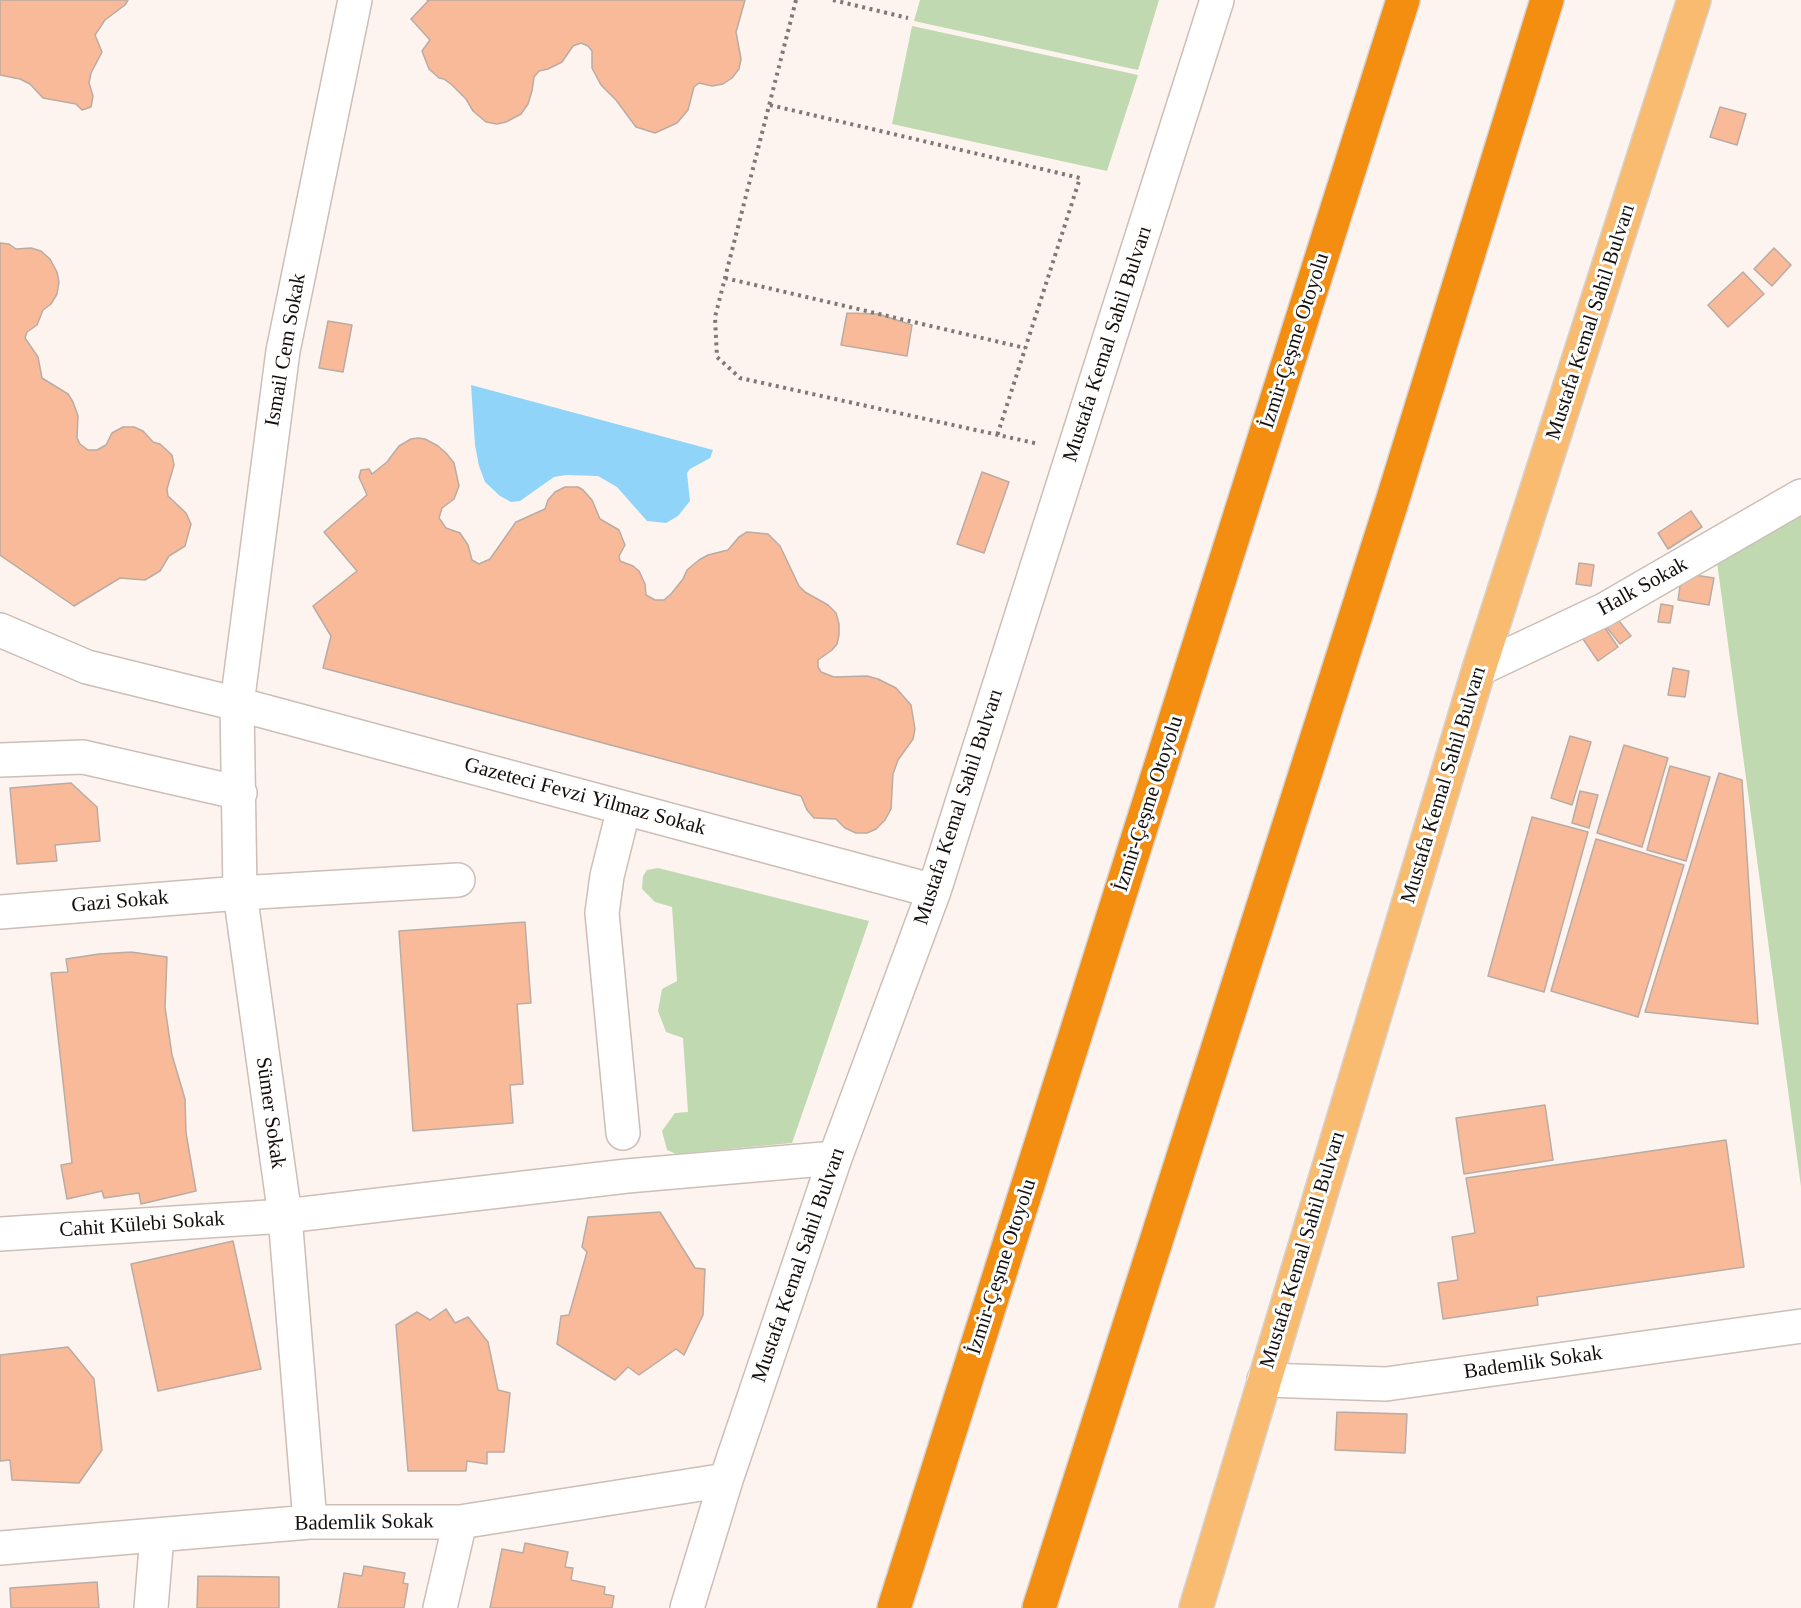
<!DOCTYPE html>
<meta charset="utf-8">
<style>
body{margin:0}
canvas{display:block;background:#fdf4ef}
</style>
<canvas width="1801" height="1608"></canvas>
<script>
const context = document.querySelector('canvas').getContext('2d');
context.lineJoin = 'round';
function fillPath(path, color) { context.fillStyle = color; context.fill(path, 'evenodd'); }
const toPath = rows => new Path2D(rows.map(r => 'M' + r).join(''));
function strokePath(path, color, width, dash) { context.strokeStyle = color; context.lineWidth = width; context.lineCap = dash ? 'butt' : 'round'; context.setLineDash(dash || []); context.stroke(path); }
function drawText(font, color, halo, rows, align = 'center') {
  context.font = font + ' Georgia,serif'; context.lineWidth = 6; context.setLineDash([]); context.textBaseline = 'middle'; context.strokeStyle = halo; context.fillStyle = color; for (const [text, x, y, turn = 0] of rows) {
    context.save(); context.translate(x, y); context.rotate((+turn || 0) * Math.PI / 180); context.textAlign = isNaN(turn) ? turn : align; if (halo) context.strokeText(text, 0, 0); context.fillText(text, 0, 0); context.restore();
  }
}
fillPath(toPath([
 [920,0,1159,0,1138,70,914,21],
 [912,26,1138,75,1107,171,892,124],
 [1801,494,1801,1187,1715,547],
 [658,868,869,921,792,1143,676,1154,667,1150,662,1131,675,1113,688,1112,683,1038,666,1032,658,1011,662,989,677,981,672,907,655,902,642,889,643,876,647,870]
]), '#c1d9b1');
fillPath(toPath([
 [471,385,713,450,710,458,690,469,687,473,690,501,678,516,666,523,647,521,617,487,598,476,566,475,554,477,520,501,511,502,500,496,485,482,479,466,475,445]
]), '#91d4f9');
const building = toPath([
 [0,0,128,0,125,5,105,20,95,35,102,52,91,73,89,83,93,96,91,107,82,110,76,104,43,98,30,84,20,79,0,75,0,0],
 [427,0,745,0,736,32,741,59,739,69,732,78,723,84,712,86,699,83,694,87,688,110,677,123,655,133,636,127,616,100,601,85,592,68,592,51,588,46,581,43,573,46,562,62,548,69,539,71,534,77,532,91,528,104,521,114,506,122,497,124,486,122,473,111,466,99,452,85,444,79,439,78,429,69,422,51,430,40,411,19,429,0,427,0],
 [1720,107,1746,114,1737,145,1710,137,1720,107],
 [0,243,9,244,16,249,31,248,41,251,50,259,57,272,59,282,57,294,51,304,43,310,37,325,27,332,25,338,38,357,42,378,68,394,73,402,78,416,77,438,80,444,88,450,97,450,106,445,112,433,123,427,134,427,143,431,153,442,160,444,172,455,174,465,167,489,168,496,186,513,191,524,185,546,169,556,160,571,145,580,120,578,74,606,0,555,0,243],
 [1774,248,1791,265,1772,286,1754,269,1774,248],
 [1743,272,1764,294,1728,327,1708,305,1743,272],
 [847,313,878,314,912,325,907,356,841,345,847,313],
 [328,321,352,325,343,372,319,368,328,321],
 [418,438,425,439,438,446,446,453,454,463,459,486,454,499,442,508,439,518,446,528,460,533,468,545,472,560,479,564,490,559,516,522,545,509,548,500,555,492,565,487,578,487,583,490,592,500,600,519,619,530,625,545,619,556,620,561,633,566,639,571,645,584,646,595,655,600,664,600,671,594,683,579,687,570,699,560,708,555,728,550,739,537,747,532,768,534,780,546,799,586,805,592,828,605,836,613,839,624,839,635,837,644,832,650,818,660,818,667,821,672,834,677,867,676,878,679,896,688,911,705,915,729,913,739,898,760,893,774,891,809,885,820,876,829,867,833,856,833,845,828,836,819,814,818,807,810,801,796,323,668,331,636,313,606,357,571,324,532,367,495,359,477,361,470,369,469,372,474,387,462,399,446,411,439,418,438],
 [982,472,1009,482,984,553,957,544,982,472],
 [1691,511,1702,527,1668,549,1658,533,1691,511],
 [1579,563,1594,565,1591,586,1576,584,1579,563],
 [1682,573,1714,578,1709,605,1678,600,1682,573],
 [1661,604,1673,606,1670,623,1658,622,1661,604],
 [1615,616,1631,636,1620,644,1604,624,1615,616],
 [1603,625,1618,647,1598,661,1583,639,1603,625],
 [1673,668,1689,671,1685,697,1668,695,1673,668],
 [1570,736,1591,742,1572,805,1551,798,1570,736],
 [1624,745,1668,758,1642,847,1597,833,1624,745],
 [1670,766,1710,777,1686,861,1647,850,1670,766],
 [1719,773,1742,780,1758,1024,1645,1012,1719,773],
 [71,783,97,807,100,841,55,845,57,861,17,864,10,788,71,783],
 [1580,791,1598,795,1589,828,1572,823,1580,791],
 [1532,817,1588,832,1544,992,1488,976,1532,817],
 [1596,839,1684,865,1638,1017,1551,991,1596,839],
 [525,922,531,1003,517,1004,523,1084,510,1085,513,1123,413,1131,399,931,525,922],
 [131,952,167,957,165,1007,172,1055,185,1099,186,1133,196,1191,141,1204,139,1193,104,1198,102,1191,67,1199,61,1165,72,1163,51,973,68,972,66,959,99,954,131,952],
 [1545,1105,1553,1160,1464,1174,1456,1118,1545,1105],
 [1726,1140,1744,1267,1537,1297,1538,1305,1443,1319,1438,1283,1458,1280,1452,1237,1475,1233,1466,1178,1726,1140],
 [660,1212,695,1268,705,1269,703,1315,684,1355,676,1349,639,1375,628,1367,615,1380,557,1344,561,1316,569,1315,587,1252,582,1247,588,1217,660,1212],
 [233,1241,261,1369,158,1391,131,1264,233,1241],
 [446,1309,455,1323,468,1317,488,1342,498,1390,510,1393,504,1452,487,1452,487,1464,467,1461,466,1471,408,1471,396,1325,417,1312,430,1320,446,1309],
 [68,1347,94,1379,102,1450,79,1483,12,1480,10,1460,0,1461,0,1355,68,1347],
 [1337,1412,1407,1414,1405,1453,1335,1450,1337,1412],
 [525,1543,568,1552,565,1567,573,1568,571,1580,605,1587,604,1594,614,1596,612,1608,490,1608,502,1549,523,1553,525,1543],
 [364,1566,405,1573,403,1583,408,1584,404,1608,338,1608,344,1573,362,1576,364,1566],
 [198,1576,279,1577,279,1608,197,1608,198,1576],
 [97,1582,99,1608,11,1608,10,1588,97,1582]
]);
fillPath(building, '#f8ba98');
strokePath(building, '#baaca4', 1.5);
const minor = toPath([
 [0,630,87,667,237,704,934,891],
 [1479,669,1604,610,1801,496],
 [0,760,83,757,240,793],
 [0,912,240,893,458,880],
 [623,1133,602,913,607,876,624,808],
 [0,1234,285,1216,627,1176,835,1158],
 [1264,1380,1386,1384,1801,1326],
 [310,1522,285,1216,240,893,237,704,283,351,355,0],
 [0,1548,310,1522,460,1522,726,1480],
 [151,1608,157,1536],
 [440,1608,460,1522],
 [687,1608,726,1480,835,1158,934,891,1217,0]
]);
const major = toPath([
 [1196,1608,1479,669,1694,0]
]);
const highway = toPath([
 [894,1608,1403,0],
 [1039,1608,1391,505,1547,0]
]);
strokePath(minor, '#cdbeb6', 36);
strokePath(major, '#d5d4d3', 36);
strokePath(highway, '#d5d4d3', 36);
strokePath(toPath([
 [796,0,715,317,717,357,740,378,1039,444],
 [833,0,908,18],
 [770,105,1080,178,997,436],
 [725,278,1025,348]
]), '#7f7874', 4, [3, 4.5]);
strokePath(minor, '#fff', 33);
strokePath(major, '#f8bb70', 33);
strokePath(highway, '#f38e10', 33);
drawText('21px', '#140f0c', '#fff', [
 ["Mustafa Kemal Sahil Bulvarı",1591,322,-72],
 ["İzmir-Çeşme Otoyolu",1295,341,-72],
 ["Mustafa Kemal Sahil Bulvarı",1108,344,-72],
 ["Ismail Cem Sokak",286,350,-80],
 ["Halk Sokak",1643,587,-29],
 ["Mustafa Kemal Sahil Bulvarı",1444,785,-73],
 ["Gazeteci Fevzi Yilmaz Sokak",585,797,15],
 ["İzmir-Çeşme Otoyolu",1149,804,-72],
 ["Mustafa Kemal Sahil Bulvarı",959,807,-72],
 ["Gazi Sokak",120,902,-5],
 ["Sümer Sokak",270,1113,82],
 ["Cahit Külebi Sokak",142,1225,-4],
 ["Mustafa Kemal Sahil Bulvarı",1303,1250,-73],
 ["Mustafa Kemal Sahil Bulvarı",799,1265,-71],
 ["İzmir-Çeşme Otoyolu",1002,1267,-72],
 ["Bademlik Sokak",1533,1363,-8],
 ["Bademlik Sokak",364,1523,-1]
]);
</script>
